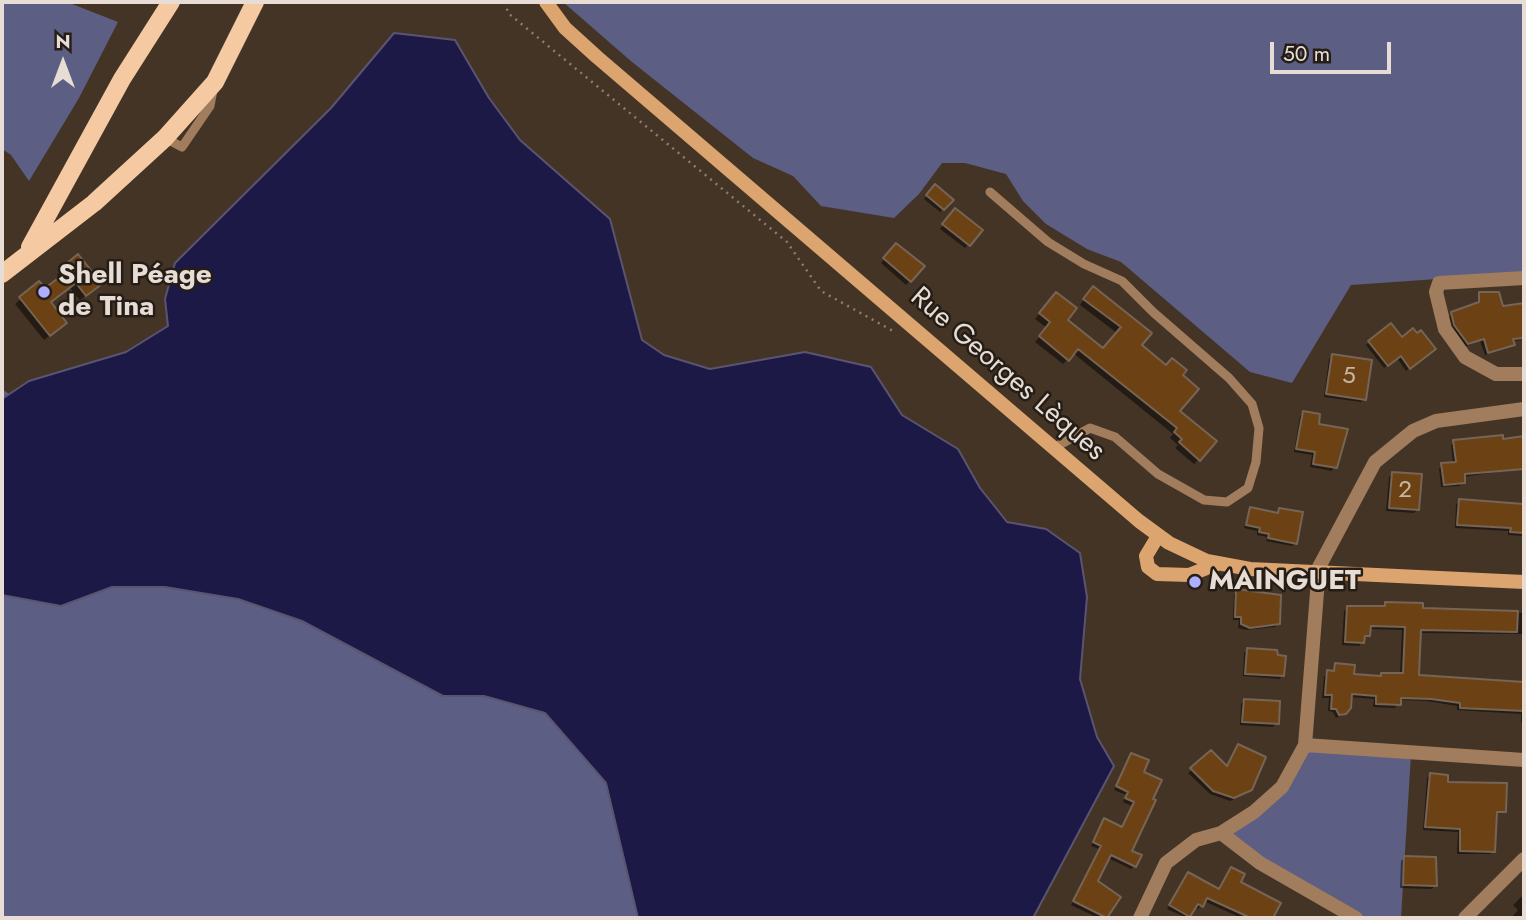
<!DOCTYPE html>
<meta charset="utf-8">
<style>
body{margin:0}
#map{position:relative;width:1526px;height:920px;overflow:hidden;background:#443426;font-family:Jost,sans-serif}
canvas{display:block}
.frame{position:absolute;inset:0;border:4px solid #e7ddd5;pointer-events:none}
.north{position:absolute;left:28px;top:28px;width:70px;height:70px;-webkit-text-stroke:5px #251e17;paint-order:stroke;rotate:0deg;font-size:19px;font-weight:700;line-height:28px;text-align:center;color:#e7ddd5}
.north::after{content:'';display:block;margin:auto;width:24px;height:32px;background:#e7ddd5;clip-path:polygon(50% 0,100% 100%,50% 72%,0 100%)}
.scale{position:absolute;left:1270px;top:42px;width:121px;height:32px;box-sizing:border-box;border:4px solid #e7ddd5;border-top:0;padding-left:9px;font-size:21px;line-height:24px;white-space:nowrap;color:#e7ddd5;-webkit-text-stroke:5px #251e17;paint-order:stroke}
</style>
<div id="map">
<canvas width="1526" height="920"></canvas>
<div class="frame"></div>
<div class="north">N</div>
<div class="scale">50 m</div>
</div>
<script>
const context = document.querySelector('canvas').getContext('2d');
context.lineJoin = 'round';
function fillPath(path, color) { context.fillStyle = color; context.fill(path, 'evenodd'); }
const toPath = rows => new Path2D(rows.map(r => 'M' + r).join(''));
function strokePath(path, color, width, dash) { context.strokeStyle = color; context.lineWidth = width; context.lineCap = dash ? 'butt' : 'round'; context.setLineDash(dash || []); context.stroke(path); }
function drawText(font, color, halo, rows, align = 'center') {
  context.font = font + ' Jost,sans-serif'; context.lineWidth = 5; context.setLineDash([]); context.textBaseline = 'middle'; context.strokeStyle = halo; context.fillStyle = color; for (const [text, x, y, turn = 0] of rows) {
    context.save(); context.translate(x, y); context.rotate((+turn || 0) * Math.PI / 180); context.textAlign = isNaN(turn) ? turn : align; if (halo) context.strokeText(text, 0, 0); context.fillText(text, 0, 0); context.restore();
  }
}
fillPath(toPath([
 [2,2,67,2,118,22,79,98,29,181,11,155,2,149],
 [563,2,1524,2,1524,273,1351,285,1292,383,1250,372,1121,262,1087,249,1046,224,1023,201,1006,174,965,163,942,163,919,194,894,218,821,206,793,176,753,158,632,62],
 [394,33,455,40,489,98,520,140,610,219,642,340,664,355,710,369,805,352,871,367,902,415,958,449,980,488,1007,522,1046,529,1080,553,1087,597,1080,679,1097,737,1114,766,1033,918,2,918,2,389,9,394,29,381,126,352,167,326,165,299,175,263,331,108],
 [1305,745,1411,754,1401,918,1356,918,1221,833,1282,787]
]), '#5c5e83');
const water = toPath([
 [394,33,455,40,489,98,520,140,610,219,642,340,664,355,710,369,805,352,871,367,902,415,958,449,980,488,1007,522,1046,529,1080,553,1087,597,1080,679,1097,737,1114,766,1033,918,638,918,606,783,545,713,484,696,443,696,302,621,238,599,165,587,112,587,61,606,2,595,2,399,29,381,126,352,168,326,165,299,175,263,331,108,394,33]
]);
fillPath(water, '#1d1946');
strokePath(water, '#5a5471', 2);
fillPath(toPath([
 [935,186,951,200,940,212,924,199],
 [952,214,980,230,965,248,940,229],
 [896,246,923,266,906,285,881,263],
 [62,269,94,289,80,300,69,287,49,303,60,328,44,340,15,304,39,283,45,291,60,279,57,275],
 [1088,293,1139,345,1180,375,1178,411,1199,459,1194,464,1175,448,1178,445,1170,438,1173,434,1073,353,1063,364,1035,342,1047,328,1035,319,1052,299,1065,321,1102,350,1117,333,1080,305],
 [1480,294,1502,308,1524,305,1524,340,1512,341,1509,348,1485,355,1480,341,1464,347,1451,329,1448,317,1476,305],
 [1402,339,1430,352,1406,371,1397,358,1384,368,1366,345,1369,342],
 [1333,356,1364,399,1361,402,1324,397,1329,359],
 [1303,413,1317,426,1346,431,1343,448,1332,471,1310,467,1312,455,1294,452,1300,416],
 [1524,438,1524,468,1463,477,1460,486,1441,487,1439,468,1453,464,1451,445,1454,441],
 [1392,474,1417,510,1414,513,1386,511,1389,477],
 [1460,501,1524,503,1524,536,1508,535,1508,531,1455,528,1456,504],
 [1250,509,1275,514,1279,509,1296,543,1292,546,1266,541,1267,537,1257,535,1257,531,1244,528],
 [1237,591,1278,623,1275,627,1246,630,1238,628,1239,620,1233,620,1234,594],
 [1347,608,1524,613,1524,634,1420,633,1417,677,1524,682,1524,722,1521,722,1521,714,1457,710,1457,706,1427,701,1399,700,1395,708,1373,707,1374,699,1350,697,1345,713,1336,718,1333,712,1328,711,1329,698,1322,698,1324,676,1332,673,1336,665,1352,676,1400,675,1402,630,1369,629,1368,635,1359,646,1342,645,1344,611],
 [1248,650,1283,676,1279,679,1243,676,1244,653],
 [1244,701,1277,723,1273,727,1240,725,1241,704],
 [1211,753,1251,789,1247,793,1230,801,1210,794,1188,773],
 [1131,755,1142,773,1130,852,1134,866,1131,869,1108,858,1096,881,1118,897,1108,918,1098,918,1071,905,1099,849,1091,846,1101,824,1104,821,1121,829,1132,806,1123,802,1126,795,1114,790],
 [1430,775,1504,811,1495,815,1494,851,1490,854,1457,854,1458,832,1423,830,1427,778],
 [1405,857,1435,885,1432,889,1400,888,1401,861],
 [1231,869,1238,883,1279,904,1271,918,1241,918,1204,901,1198,909,1194,907,1187,918,1167,909,1185,877,1218,891],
 [1524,894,1524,918,1511,918,1518,910,1513,905]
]), '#0007');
const building = toPath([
 [935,184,954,200,944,210,926,195,935,184],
 [955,208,983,230,970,246,942,224,955,208],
 [896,243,925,266,911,282,883,258,896,243],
 [78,254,102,284,86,296,76,283,51,302,67,323,50,336,19,297,39,281,45,288,65,273,61,268,78,254],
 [1093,286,1152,333,1142,345,1166,365,1172,358,1187,370,1183,375,1199,389,1180,411,1217,441,1200,461,1179,442,1182,439,1174,432,1177,428,1078,349,1069,361,1039,336,1050,322,1039,313,1056,292,1077,308,1068,320,1103,348,1121,327,1083,299,1093,286],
 [1479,292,1499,292,1503,306,1524,303,1524,338,1513,339,1515,345,1488,353,1484,339,1468,344,1454,325,1451,312,1479,302,1479,292],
 [1391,323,1402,337,1413,328,1417,333,1421,330,1436,349,1410,369,1401,356,1388,366,1368,341,1391,323],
 [1332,354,1372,360,1366,400,1326,394,1332,354],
 [1303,411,1320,414,1319,424,1348,429,1337,468,1313,464,1315,452,1296,449,1303,411],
 [1503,435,1503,439,1524,436,1524,469,1465,474,1465,483,1444,485,1441,463,1456,462,1453,440,1503,435],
 [1392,472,1422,474,1419,510,1389,508,1392,472],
 [1459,499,1524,504,1524,533,1510,532,1511,528,1457,525,1459,499],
 [1250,507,1278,513,1279,508,1303,512,1297,544,1268,538,1269,534,1259,532,1260,528,1246,525,1250,507],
 [1236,589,1281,595,1280,624,1250,628,1241,624,1241,617,1235,617,1236,589],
 [1385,602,1423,603,1423,608,1518,611,1517,632,1421,630,1419,675,1524,682,1524,711,1460,708,1460,703,1431,699,1401,698,1401,705,1376,704,1376,696,1352,694,1351,708,1346,714,1339,715,1336,709,1331,709,1332,695,1325,695,1327,670,1334,671,1335,663,1355,665,1354,674,1381,676,1381,673,1403,673,1405,627,1371,626,1370,636,1365,636,1364,643,1345,642,1347,606,1385,606,1385,602],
 [1247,648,1277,650,1278,655,1286,656,1284,676,1245,674,1247,648],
 [1244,699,1280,701,1279,724,1242,722,1244,699],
 [1238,744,1266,757,1252,790,1234,798,1213,791,1190,768,1211,750,1227,766,1238,744],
 [1131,753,1149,760,1144,772,1162,780,1153,799,1156,800,1132,851,1142,855,1136,867,1111,855,1098,881,1121,897,1107,918,1073,901,1101,846,1093,842,1104,818,1122,827,1134,802,1125,798,1128,792,1116,786,1131,753],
 [1430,773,1448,775,1448,782,1507,783,1506,812,1497,812,1495,852,1460,851,1460,829,1425,827,1430,773],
 [1404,856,1436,857,1437,886,1403,885,1404,856],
 [1231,867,1245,874,1241,882,1281,903,1273,918,1251,918,1207,898,1203,907,1198,904,1190,917,1169,905,1188,872,1219,889,1231,867]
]);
fillPath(building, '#6c4215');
strokePath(building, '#766455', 2);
strokePath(toPath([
 [505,2,508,13,787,242,821,291,893,331]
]), '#8b7e73', 2.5, [2, 5]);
strokePath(toPath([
 [165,138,182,147,210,106,213,90],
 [990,192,1048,242,1084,264,1122,281,1153,312,1229,378,1252,404,1259,428,1256,462,1248,488,1227,502,1204,500,1158,474,1115,437,1090,428,1054,448]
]), '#a17d5d', 9);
strokePath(toPath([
 [1524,278,1439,283,1436,292,1445,329,1465,357,1496,374,1524,374],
 [1305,745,1524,760],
 [1221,833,1260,863,1356,918],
 [1140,918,1166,863,1196,840,1221,833,1254,812,1282,787,1305,745,1319,567,1375,462,1413,431,1436,421,1524,409],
 [1465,918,1524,859]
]), '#a17d5d', 14);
strokePath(toPath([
 [546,2,565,28,597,57,1139,521,1169,543,1207,561,1250,569,1524,582],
 [1158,536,1146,556,1148,567,1157,574,1189,575,1217,564]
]), '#dca46f', 14);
strokePath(toPath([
 [30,247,122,79,171,2],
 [2,274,94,203,165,138,215,82,255,2]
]), '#f5c9a1', 18);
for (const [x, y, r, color] of [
 [44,292,7,"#adaffb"],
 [1195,582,7,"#adaffb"]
]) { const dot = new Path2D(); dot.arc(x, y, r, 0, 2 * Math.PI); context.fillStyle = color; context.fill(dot); strokePath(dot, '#251e17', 2.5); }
drawText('24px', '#c8b6a5', null, [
 ["5",1349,377],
 ["2",1405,491]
]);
drawText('bold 28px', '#e7ddd5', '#251e17', [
 ["Shell Péage",58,276],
 ["de Tina",58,308],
 ["MAINGUET",1209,582]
], 'left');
drawText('28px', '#e7ddd5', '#251e17', [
 ["Rue Georges Lèques",1007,375,41]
]);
</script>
